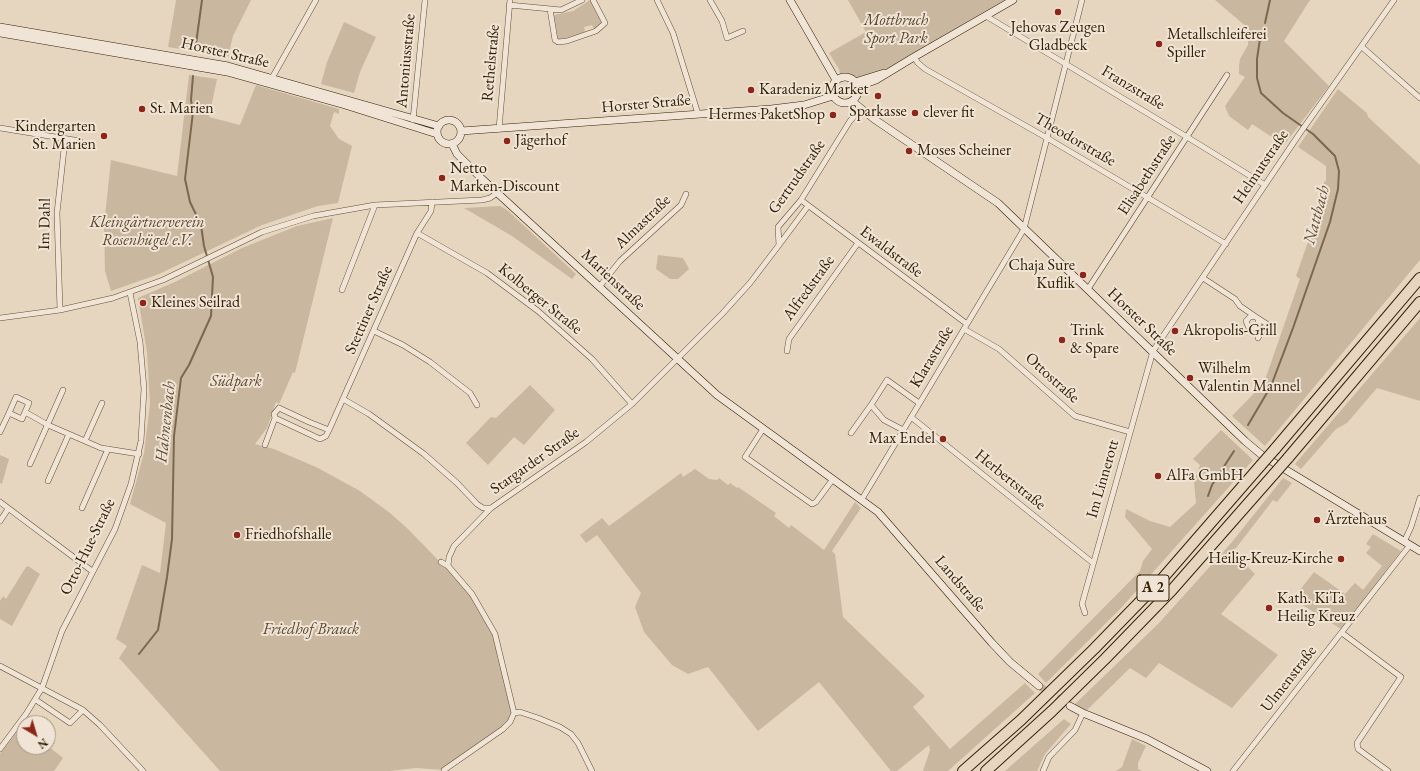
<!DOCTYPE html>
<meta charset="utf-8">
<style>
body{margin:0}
#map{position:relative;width:1420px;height:771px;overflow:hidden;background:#e7d6bf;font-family:"EB Garamond",serif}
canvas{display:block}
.north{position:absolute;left:16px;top:715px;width:40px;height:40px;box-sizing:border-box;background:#efe4d5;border:1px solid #a59682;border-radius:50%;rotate:142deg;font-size:11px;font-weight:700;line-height:16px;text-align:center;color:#352106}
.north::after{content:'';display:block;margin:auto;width:14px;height:18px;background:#8f2418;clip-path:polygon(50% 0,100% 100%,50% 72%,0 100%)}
</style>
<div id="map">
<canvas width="1420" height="771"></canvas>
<div class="north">N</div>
</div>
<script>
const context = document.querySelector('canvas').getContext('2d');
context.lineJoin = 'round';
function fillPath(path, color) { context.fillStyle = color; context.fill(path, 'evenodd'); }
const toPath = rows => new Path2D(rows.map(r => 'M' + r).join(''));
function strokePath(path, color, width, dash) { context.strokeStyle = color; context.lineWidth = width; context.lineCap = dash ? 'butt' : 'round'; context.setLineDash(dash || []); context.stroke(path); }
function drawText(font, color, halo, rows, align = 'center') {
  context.font = font + ' "EB Garamond",serif'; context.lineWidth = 4; context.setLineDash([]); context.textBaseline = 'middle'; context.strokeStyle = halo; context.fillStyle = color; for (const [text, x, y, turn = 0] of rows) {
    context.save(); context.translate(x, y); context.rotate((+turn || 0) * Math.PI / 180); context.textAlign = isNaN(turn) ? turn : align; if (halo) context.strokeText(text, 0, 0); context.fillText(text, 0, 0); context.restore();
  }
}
fillPath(toPath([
 [176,0,251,0,233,36,228,57,168,47],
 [590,0,602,24,594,29,592,25,584,27,585,32,566,38,558,39,554,15,573,11],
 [848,0,1011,0,893,66,856,80,850,75,840,75,839,69,829,53,866,32],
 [1215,0,1310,0,1284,41,1329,86,1284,145,1252,124,1248,130,1229,116,1225,106,1245,77,1239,74,1239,66,1240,59,1248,45,1249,29],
 [344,22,376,37,360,72,354,93,321,84,327,62],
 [189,75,217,79,209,117,240,125,256,85,339,109,339,114,334,112,330,126,339,139,352,146,338,203,318,206,262,225,159,274,111,291,105,271,104,225,111,160,177,176],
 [1338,89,1367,113,1368,117,1420,165,1420,260,1265,446,1232,416,1264,383,1300,279,1296,276,1326,191,1321,187,1326,180,1326,166,1298,147],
 [500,206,507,210,576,274,572,279,512,236,464,208],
 [333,218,295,373,293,372,279,404,276,402,267,428,255,444,274,449,318,468,360,491,390,513,408,529,471,594,489,622,513,705,510,722,444,770,416,768,390,771,220,771,119,658,127,646,116,639,142,565,160,573,166,523,130,504,144,453,150,404,147,352,138,298,177,281,242,248,297,226],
 [658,255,683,258,689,269,678,279,670,279,656,269],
 [1420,318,1420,401,1377,388,1347,423,1336,429,1301,469,1295,464],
 [530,385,555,410,524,445,514,437,488,465,466,443,491,417,496,418],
 [1221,430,1253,460,1121,608,1046,683,1038,674,1140,571,1143,561,1152,549,1125,517,1126,509,1150,521,1170,527,1196,503,1194,482,1200,465,1193,459],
 [0,455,9,459,2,484,0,483],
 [695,469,709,479,717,480,719,478,728,485,730,483,737,488,738,487,776,513,774,516,789,528,791,525,824,550,855,502,861,508,832,551,835,554,843,617,925,696,913,707,950,749,1025,683,1035,693,948,771,923,771,930,750,929,745,897,771,891,771,819,682,758,731,708,667,688,674,672,665,644,632,635,607,641,593,597,535,586,543,580,535,602,518,609,526,681,473,683,477],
 [1283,478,1292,483,1277,502,1273,500,1233,552,1255,574,1221,614,1278,655,1232,708,1159,663,1146,678,1130,668,1086,711,1074,705,1159,623,1232,542],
 [1373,534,1401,551,1341,629,1293,599,1314,572,1345,594,1355,583,1363,590,1382,566,1366,553,1371,547,1366,544],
 [28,566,40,574,12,626,0,619,0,601,3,596,6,599,26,567],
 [1064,719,1071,724,1045,754,1037,771,1005,771],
 [24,727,24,747,48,746,63,758,54,771,0,771,0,754,20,728,22,730],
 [1132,739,1146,746,1138,763,1138,769,1142,771,1116,771,1122,767]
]), '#c9b7a0');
strokePath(toPath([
 [1265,23,1270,0],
 [195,51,202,0],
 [1248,425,1271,386,1293,328,1330,222,1338,189,1339,171,1335,156,1313,134,1283,113,1261,93,1257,78,1257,59,1261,32],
 [1208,496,1212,485,1234,451],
 [139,654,158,630,167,577,172,539,174,436,181,378,189,365,211,316,213,277,204,246,201,225,190,202,185,179,193,112,191,100,193,76]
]), '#7b684f', 2);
strokePath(toPath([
 [1039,686,1066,703]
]), '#c3b29a', 7, [7, 3.5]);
const street = toPath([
 [657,0,673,33,698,114],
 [710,0,722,21,727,38,743,31],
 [509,5,561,10,582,0],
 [550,9,555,40,558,42,567,41,596,31,605,23,593,0],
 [986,16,1187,137,1265,185],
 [1362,47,1420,98],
 [914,57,918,63,925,69,1047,138,1226,244],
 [272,78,316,0],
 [413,120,425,0],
 [0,128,80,141],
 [499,129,510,0],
 [801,200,967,324],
 [417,233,487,273,538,311,592,359,632,404],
 [779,245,808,206],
 [1203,278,1235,299,1240,306,1256,317,1258,319,1259,324,1256,328,1249,328,1246,321,1251,316,1256,317,1267,324,1258,338],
 [600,286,620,261,681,205,686,194],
 [1088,289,1227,75],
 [342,290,375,205],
 [60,310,57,213,65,140],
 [0,318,60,310,113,298,163,280,262,232,313,216,375,205,482,200,490,198,497,193],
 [964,329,999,349,1075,416,1130,432],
 [374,331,403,345,430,362,470,393,477,405],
 [787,351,789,339,858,243],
 [343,399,369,414,424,454,457,483,477,504,483,508,491,508,586,442,632,404,722,314,750,283,779,245,778,227,801,200,850,121,861,109],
 [279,408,309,422,329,430,326,436,320,439,275,418,274,414,279,408],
 [25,412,22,419,9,413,16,397,29,403,25,412,48,425,101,448,139,454],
 [911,417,1093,563],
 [763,429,745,457,812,504,816,502,833,479],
 [329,430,417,233,431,211,432,202],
 [903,430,884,420,871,405,887,380,919,403],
 [0,432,9,413],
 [851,433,871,405],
 [85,441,102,403],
 [265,445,275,418],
 [30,464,63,390],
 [48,481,69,434],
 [862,499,1024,229,1082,0],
 [0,502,92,571],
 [82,508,108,449],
 [0,521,8,509],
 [1404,542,1411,527,1420,498],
 [441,562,448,566,472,594,495,634,514,713,510,722,503,729,444,770],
 [448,566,449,557,454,546,491,508],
 [1085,613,1082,604,1153,351,1300,133,1394,0],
 [1342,633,1401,677,1357,743,1358,749,1388,771],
 [0,666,83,710,100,725,143,771],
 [36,700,70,723,83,710],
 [514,713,520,712,538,718,560,727,571,734,578,743,592,771],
 [0,749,26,714,42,688,62,631,115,529,131,484,141,441,144,389,140,342,130,293],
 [1043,771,1049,757,1075,730,1083,713],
 [1233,771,1410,545]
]);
const secondary = toPath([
 [790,0,836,80],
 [0,27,228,66,439,126],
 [0,33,227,72,345,105,437,134],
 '832 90a13 13 0 1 1 26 0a13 13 0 1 1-26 0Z',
 [855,82,884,73],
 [857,87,876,80,914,57,1013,0],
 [852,101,874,119,998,203,1245,441,1263,456,1420,551],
 '437 132a12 12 0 1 1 24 0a12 12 0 1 1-24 0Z',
 [461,131,771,109,804,105,833,96],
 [452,144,457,154,480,177,717,395,878,512,992,643,1010,662,1039,686],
 [1070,706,1083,713,1147,739,1207,771]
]);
const highway = toPath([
 [1275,449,1420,278],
 [1288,458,1420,302],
 [963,771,1021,720,1094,649,1162,579,1261,465],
 [986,771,1052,711,1105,659,1172,590,1274,474]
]);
strokePath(street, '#624e34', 6);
strokePath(secondary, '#352106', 8);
strokePath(highway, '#352106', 12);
strokePath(street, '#efe4d5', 5);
strokePath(secondary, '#efe4d5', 7);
strokePath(highway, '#e7d6bf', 10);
const highwayBridge = toPath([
 [1261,465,1275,449],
 [1274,474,1288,458]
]);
strokePath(highwayBridge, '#352106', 12, []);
strokePath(highwayBridge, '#e7d6bf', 10);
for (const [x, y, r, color] of [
 [1058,12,4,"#8f2418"],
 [1159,44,4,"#8f2418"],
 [751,90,4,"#8f2418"],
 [878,96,4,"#8f2418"],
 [142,109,4,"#8f2418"],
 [915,113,4,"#8f2418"],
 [833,115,4,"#8f2418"],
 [104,136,4,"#8f2418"],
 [507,141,4,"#8f2418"],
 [909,151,4,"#8f2418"],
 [442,178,4,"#8f2418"],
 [1083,275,4,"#8f2418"],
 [143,303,4,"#8f2418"],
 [1175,331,4,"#8f2418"],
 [1062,340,4,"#8f2418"],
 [1190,378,4,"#8f2418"],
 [943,439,4,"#8f2418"],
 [1158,476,4,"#8f2418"],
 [1317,520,4,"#8f2418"],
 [237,535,4,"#8f2418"],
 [1341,559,4,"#8f2418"],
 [1269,608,4,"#8f2418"]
]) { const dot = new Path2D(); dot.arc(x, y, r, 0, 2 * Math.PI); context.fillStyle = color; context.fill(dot); strokePath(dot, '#efe4d5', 1.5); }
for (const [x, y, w] of [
 [1153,588,32]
]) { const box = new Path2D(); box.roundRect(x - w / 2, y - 13, w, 26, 3); context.fillStyle = '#efe4d5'; context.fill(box); strokePath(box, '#352106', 1); }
drawText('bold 15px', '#352106', null, [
 ["A 2",1153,588]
]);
drawText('italic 16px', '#5a462c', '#efe4d5', [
 ["Mottbruch",896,21],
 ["Sport Park",896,39],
 ["Kleingärtnerverein",147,223],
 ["Rosenhügel e.V.",147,241],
 ["Südpark",236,382],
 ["Friedhof Brauck",311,630]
]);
drawText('16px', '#352106', '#efe4d5', [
 ["Jehovas Zeugen",1058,28,"center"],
 ["Gladbeck",1058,46,"center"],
 ["Metallschleiferei",1167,35],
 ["Spiller",1167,53],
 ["Karadeniz Market",759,90],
 ["St. Marien",150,109],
 ["Sparkasse",878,112,"center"],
 ["clever fit",923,113],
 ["Hermes PaketShop",825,115,"right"],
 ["Kindergarten",96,127,"right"],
 ["St. Marien",96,145,"right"],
 ["Jägerhof",515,141],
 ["Moses Scheiner",917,151],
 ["Netto",450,169],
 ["Marken-Discount",450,187],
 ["Chaja Sure",1075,266,"right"],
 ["Kuflik",1075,284,"right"],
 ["Kleines Seilrad",151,303],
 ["Trink",1070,331],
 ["& Spare",1070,349],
 ["Akropolis-Grill",1183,331],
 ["Wilhelm",1198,369],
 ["Valentin Mannel",1198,387],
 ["Max Endel",935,439,"right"],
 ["AlFa GmbH",1166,476],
 ["Ärztehaus",1325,520],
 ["Friedhofshalle",245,535],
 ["Heilig-Kreuz-Kirche",1333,559,"right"],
 ["Kath. KiTa",1277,599],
 ["Heilig Kreuz",1277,617]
], 'left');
drawText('16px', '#352106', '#efe4d5', [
 ["Horster Straße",225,53,13],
 ["Antoniusstraße",406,61,-85],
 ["Rethelstraße",491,63,-85],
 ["Franzstraße",1133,88,31],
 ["Horster Straße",646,104,-5],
 ["Theodorstraße",1075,140,30],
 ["Helmutstraße",1261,167,-56],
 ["Elisabethstraße",1147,175,-57],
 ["Gertrudstraße",797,177,-55],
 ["Almastraße",643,222,-44],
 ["Im Dahl",45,224,-89],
 ["Ewaldstraße",891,252,37],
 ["Marienstraße",613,280,43],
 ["Alfredstraße",809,288,-54],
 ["Kolberger Straße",540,299,39],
 ["Stettiner Straße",369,310,-66],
 ["Horster Straße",1142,322,44],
 ["Klarastraße",932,357,-59],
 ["Ottostraße",1052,378,42],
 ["Stargarder Straße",535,461,-35],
 ["Im Linnerott",1103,479,-74],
 ["Herbertstraße",1010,480,39],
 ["Otto-Hue-Straße",88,547,-64],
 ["Landstraße",960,584,49],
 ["Ulmenstraße",1289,679,-52]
]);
drawText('italic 17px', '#5e4b31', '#efe4d5', [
 ["Nattbach",1317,215,-75],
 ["Hahnenbach",166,422,-84]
]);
</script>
